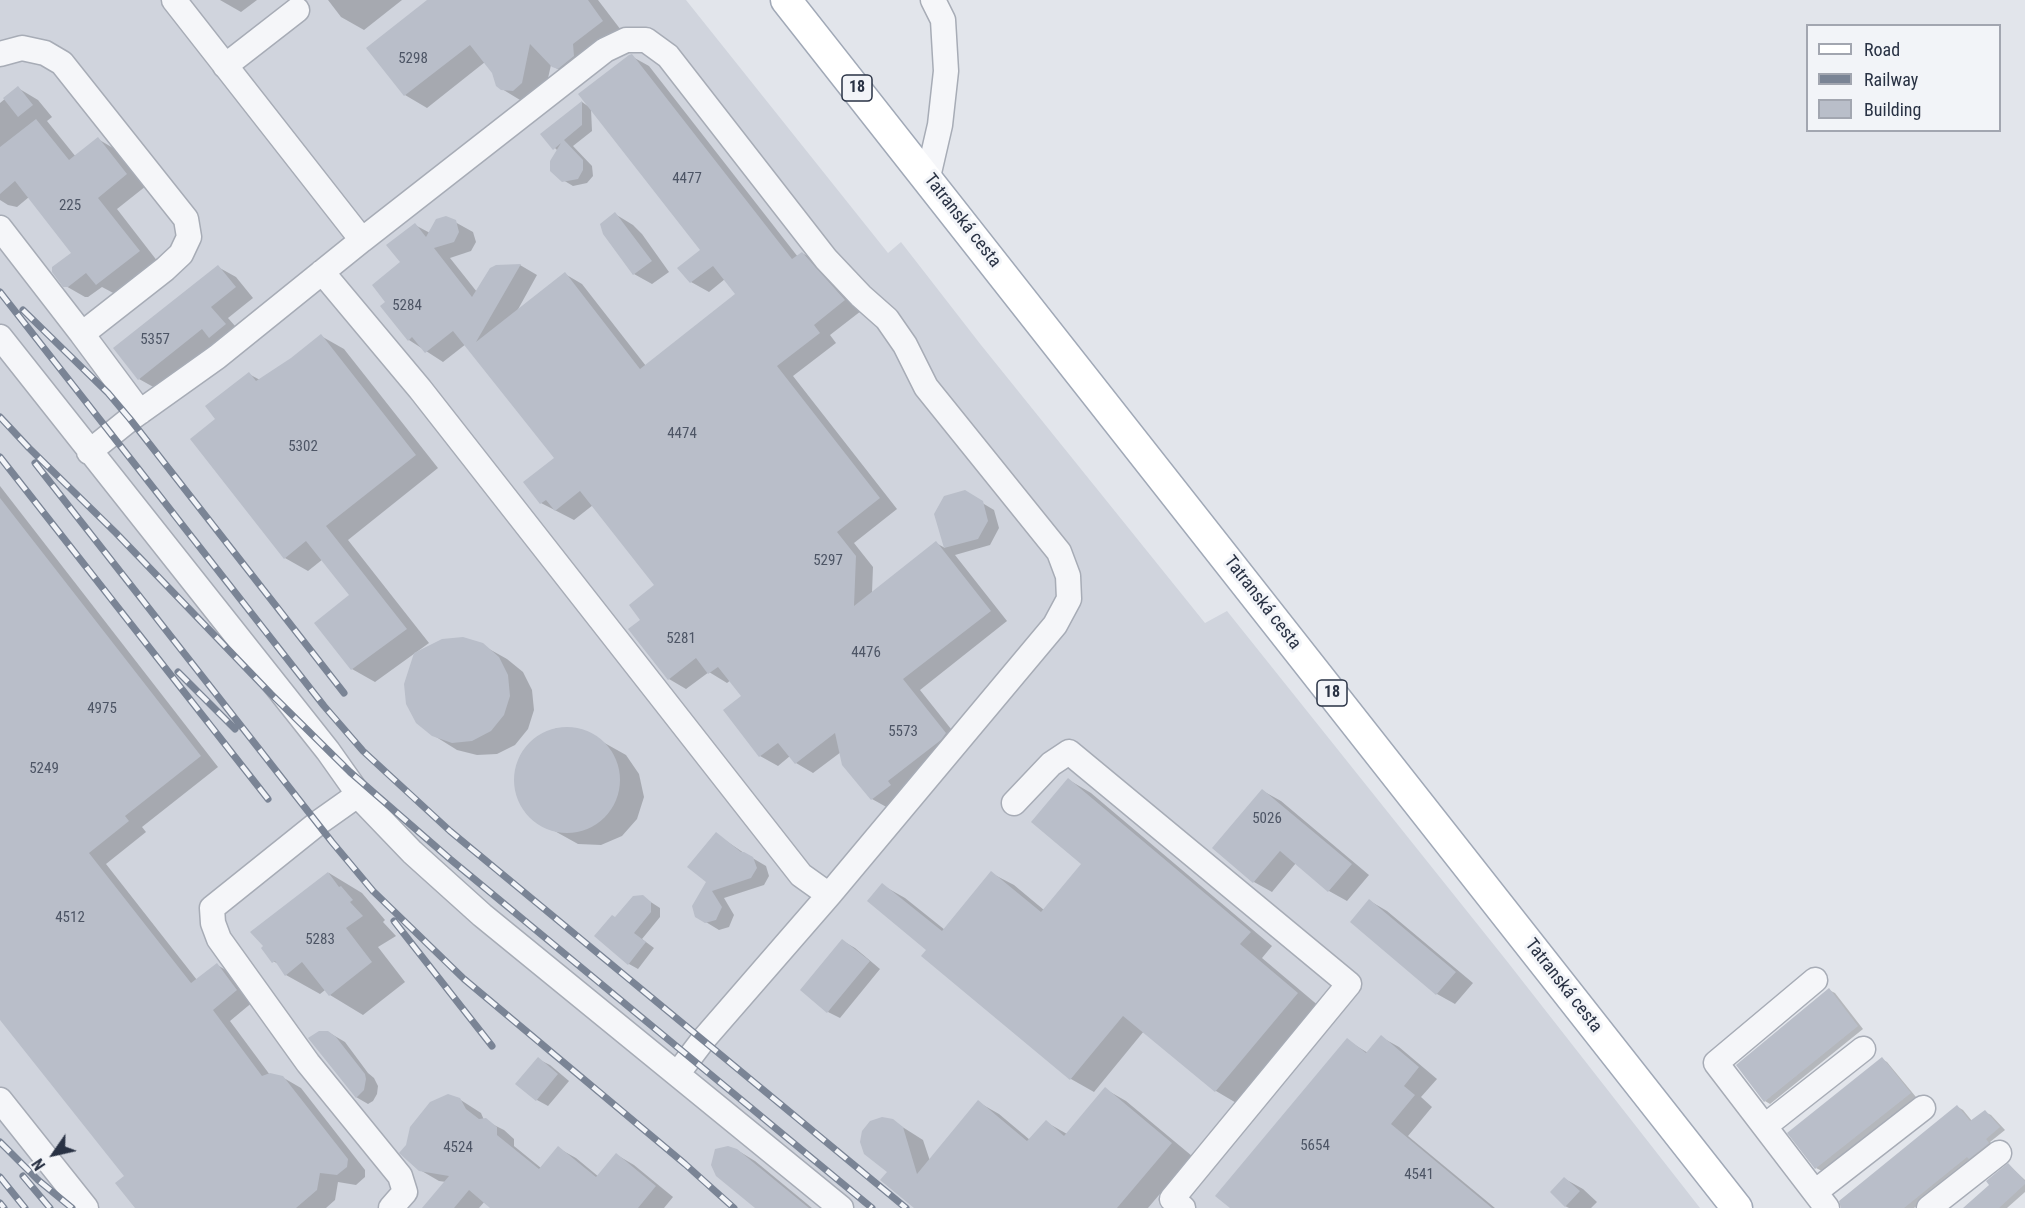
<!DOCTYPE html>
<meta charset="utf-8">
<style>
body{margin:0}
#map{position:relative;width:2025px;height:1208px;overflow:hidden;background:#e2e5eb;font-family:"Roboto Condensed",sans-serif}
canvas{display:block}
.legend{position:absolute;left:1806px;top:24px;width:195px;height:108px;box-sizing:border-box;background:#f2f4f8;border:2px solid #a2a6b0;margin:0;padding:8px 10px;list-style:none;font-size:18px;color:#293244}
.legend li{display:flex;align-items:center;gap:12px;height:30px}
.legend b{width:30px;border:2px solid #a2a6b0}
.north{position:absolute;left:24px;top:1124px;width:60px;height:60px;-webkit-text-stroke:4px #f2f4f8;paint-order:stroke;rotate:236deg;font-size:16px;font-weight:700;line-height:24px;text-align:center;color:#293244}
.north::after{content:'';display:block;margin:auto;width:21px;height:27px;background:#293244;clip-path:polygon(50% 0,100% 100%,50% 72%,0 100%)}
</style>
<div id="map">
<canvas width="2025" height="1208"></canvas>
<ul class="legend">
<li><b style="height:8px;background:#fff"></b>Road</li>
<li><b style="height:8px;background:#7a8495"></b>Railway</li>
<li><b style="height:16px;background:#b9bec9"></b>Building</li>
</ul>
<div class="north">N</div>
</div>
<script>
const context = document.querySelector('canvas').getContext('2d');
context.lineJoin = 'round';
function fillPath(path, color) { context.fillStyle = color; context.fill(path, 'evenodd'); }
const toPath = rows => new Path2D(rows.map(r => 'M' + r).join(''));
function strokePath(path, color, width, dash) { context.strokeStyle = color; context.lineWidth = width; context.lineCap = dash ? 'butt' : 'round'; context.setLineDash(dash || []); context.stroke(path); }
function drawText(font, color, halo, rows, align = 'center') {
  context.font = font + ' "Roboto Condensed",sans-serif'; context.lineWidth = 6; context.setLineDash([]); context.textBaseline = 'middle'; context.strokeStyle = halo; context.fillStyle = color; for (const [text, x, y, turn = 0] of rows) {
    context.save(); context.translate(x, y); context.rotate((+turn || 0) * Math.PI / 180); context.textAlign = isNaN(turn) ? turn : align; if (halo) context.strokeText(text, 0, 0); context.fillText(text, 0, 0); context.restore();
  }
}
fillPath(toPath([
 [0,0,686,0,888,253,901,242,981,345,1205,623,1227,611,1506,960,1700,1208,0,1208]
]), '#d0d4dd');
fillPath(toPath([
 [220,0,257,0,241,12],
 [328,0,402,0,364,30,341,17],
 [429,0,598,0,624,34,576,80,551,65,544,96,525,103,502,89,493,73,485,62,427,108,405,95],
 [631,56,649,66,798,257,802,253,820,263,861,311,830,335,836,343,793,376,897,509,854,543,873,567,872,593,936,543,945,548,936,514,964,492,994,510,999,528,990,545,955,555,1007,621,920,690,963,744,890,809,872,799,841,752,813,773,796,763,790,756,778,766,760,756,725,711,744,696,731,680,727,683,709,672,686,689,669,679,642,620,656,586,593,505,574,520,541,503,556,458,466,344,443,362,409,340,387,302,415,225,430,233,455,222,473,232,476,242,471,251,450,258,477,292,496,266,520,265,537,275,516,313,565,274,582,284,646,366,737,294,725,279,709,292,691,282,679,268,702,250,591,109,592,131,573,146,592,166,593,176,587,183,573,186,563,180,558,151,542,135,582,102,589,107],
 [18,88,38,100,52,117,47,121,76,157,98,139,118,151,146,186,117,209,158,262,117,295,102,287,88,297,85,297,64,285,73,253,29,197,17,207,8,205,0,200,0,103],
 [615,214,633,225,642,234,669,272,652,284,634,274],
 [218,267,236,277,253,298,228,318,243,335,228,347,218,341,157,389,139,379],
 [321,336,344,349,438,468,348,540,429,643,375,682,352,669,316,623,351,595,323,559,308,571,285,558,217,419,249,374,260,380,292,359],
 [0,486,218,767,142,827,146,832,106,864,197,980,217,965,235,975,254,1001,230,1021,270,1075,282,1077,301,1088,365,1170,365,1177,356,1185,338,1182,335,1200,326,1208,137,1208,126,1177,0,1017],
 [482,645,507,659,523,672,532,690,534,710,528,729,515,745,497,754,477,755,457,750,433,735],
 [557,728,581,730,601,741,626,755,639,774,644,797,637,819,622,836,601,845,578,844,533,819,519,800,515,777,521,755,536,738],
 [1069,780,1091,793,1272,946,1262,958,1320,1007,1238,1104,1216,1091,1144,1031,1094,1092,1071,1079,923,955,928,950,882,885,905,898,945,930,991,873,1014,885,1044,910,1083,864],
 [1263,791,1281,801,1369,875,1347,901,1329,891,1296,863,1272,892,1254,882],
 [716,834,744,853,766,866,769,876,764,885,724,898,734,915,729,927,719,930,696,916,708,882],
 [329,873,362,893,385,920,383,922,396,936,378,947,405,982,363,1015,330,995,325,990,320,994,286,975,280,965,273,961],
 [643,897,660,908,660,917,642,939,654,948,638,969,629,964,615,918],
 [1370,901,1387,911,1473,983,1455,1004,1437,994,1352,922],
 [843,941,855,948,880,969,840,1018,828,1012],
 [1829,990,1835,993,1863,1029,1770,1104,1765,1101],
 [328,1032,345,1042,368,1073,374,1078,378,1086,377,1094,373,1101,368,1104,356,1097],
 [1381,1037,1399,1047,1437,1079,1421,1097,1432,1107,1408,1136,1495,1208,1232,1208,1347,1040,1368,1053],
 [538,1059,550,1065,569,1081,548,1106,537,1100],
 [1882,1059,1887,1062,1916,1097,1822,1171,1816,1168],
 [1105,1089,1126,1101,1192,1156,1148,1208,916,1208,889,1172,893,1121,923,1140,930,1161,978,1102,999,1114,1030,1140,1046,1122,1067,1134],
 [456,1097,481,1113,484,1120,504,1130,514,1139,514,1146,541,1168,558,1148,576,1158,599,1177,617,1155,634,1165,673,1197,664,1208,496,1208,485,1201,479,1208,424,1208,446,1182,439,1181,420,1170],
 [1958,1107,1963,1110,1972,1121,1985,1112,1991,1115,2005,1130,1990,1142,1994,1146,1914,1208,1842,1208],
 [737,1150,755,1161,812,1208,757,1208],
 [2009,1165,2025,1180,2025,1192,2007,1208,1965,1208,1991,1185],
 [1565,1179,1583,1189,1597,1202,1591,1208,1569,1208,1565,1206]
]), '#0003');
fillPath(toPath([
 [427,0,588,0,603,21,573,44,574,56,558,69,552,67,530,44,522,83,513,91,501,90,496,86,492,73,470,45,404,96,366,48],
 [632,54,792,259,802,252,845,300,814,325,820,333,777,366,880,498,837,532,856,556,854,606,936,541,991,611,903,679,946,733,941,740,888,781,891,785,871,800,842,765,835,733,795,764,778,743,759,757,723,710,741,696,718,667,708,674,696,658,668,680,628,629,640,620,629,605,654,585,580,491,555,511,546,500,540,504,523,482,554,458,453,331,425,353,412,337,408,341,380,306,385,302,372,285,400,262,386,245,415,223,426,237,436,219,446,216,456,220,459,232,454,242,434,248,472,297,490,268,496,265,521,264,476,342,565,272,640,369,735,294,713,266,690,283,677,268,700,250,578,94,629,55],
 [18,86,33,105,18,117,3,98],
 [582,101,582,125,564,140,583,160,583,170,578,179,562,182,550,171,550,161,561,143,553,150,540,134],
 [36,119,69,160,98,137,127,174,98,198,140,251,96,285,86,273,68,287,63,287,52,272,52,267,71,253,15,181,0,194,0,147],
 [615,212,652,261,633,275,603,234,600,224],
 [218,265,236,287,211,307,226,324,209,338,202,329,138,380,113,348],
 [321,334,416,455,326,526,407,629,351,670,314,623,349,595,306,541,284,559,190,439,215,419,205,406,249,372,256,381,291,358],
 [965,490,983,501,988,521,978,539,944,548,934,514,944,496],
 [0,498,201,756,125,816,129,821,89,853,191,983,217,963,237,990,213,1010,262,1076,270,1073,283,1076,348,1159,347,1167,337,1175,320,1173,317,1190,296,1208,135,1208,115,1183,124,1176,0,1020],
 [463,637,483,643,499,657,508,675,510,696,504,715,491,731,472,741,452,743,432,736,416,723,406,704,404,684,414,653,442,639],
 '514 780a53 53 0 1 1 106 0a53 53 0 1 1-106 0Z',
 [1068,778,1251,932,1240,944,1298,993,1215,1092,1123,1016,1070,1080,921,956,926,950,867,901,882,883,942,931,991,871,1041,912,1081,864,1031,822],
 [1262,789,1352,864,1328,892,1280,851,1253,883,1212,848],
 [716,832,741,852,744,852,753,857,757,868,751,878,712,891,722,907,716,920,705,923,695,917,692,906,706,882,687,867],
 [328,872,339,887,341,886,353,900,350,902,363,916,346,928,372,962,329,996,302,962,285,976,275,961,272,963,261,948,263,946,250,932],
 [643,895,651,902,651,912,634,933,646,942,628,965,594,936,612,915,615,917,633,896],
 [1369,899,1456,972,1436,995,1350,922],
 [842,939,870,961,827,1013,800,990],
 [1829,988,1858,1026,1764,1102,1736,1065],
 [319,1031,328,1031,336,1037,365,1074,366,1079,364,1090,356,1098,308,1038],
 [1381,1035,1419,1067,1404,1086,1415,1095,1391,1124,1492,1208,1230,1208,1215,1196,1347,1038,1366,1053],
 [538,1057,558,1074,536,1101,515,1084],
 [1882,1057,1911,1093,1815,1169,1787,1133],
 [1105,1087,1172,1143,1117,1208,914,1208,880,1180,887,1172,864,1154,860,1142,862,1131,870,1121,882,1117,893,1119,903,1127,917,1174,978,1100,1027,1141,1046,1120,1064,1136],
 [448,1094,460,1098,466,1109,479,1119,486,1118,497,1127,497,1135,539,1169,558,1146,596,1177,616,1153,656,1186,638,1208,490,1208,469,1190,454,1208,422,1208,449,1176,419,1171,399,1153,406,1145,410,1127,430,1102],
 [1957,1105,1970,1121,1985,1110,2000,1127,1986,1139,1989,1143,1969,1159,1967,1157,1904,1208,1841,1208,1839,1201],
 [728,1146,737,1149,809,1208,755,1208,716,1176,711,1165,715,1149],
 [2008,1163,2025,1181,2025,1184,1999,1208,1963,1208,1989,1185,1986,1181],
 [1564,1177,1580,1191,1565,1207,1550,1192]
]), '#b9bec9');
const minor = toPath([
 [0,54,22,48,45,53,62,63,186,219,189,237,181,254,165,269,82,334,140,412],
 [225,66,297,10],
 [928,177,940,125,946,71,943,20,933,0],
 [0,228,82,334],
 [362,240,605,50,626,40,646,40,668,56,826,259,861,296,887,319,905,345,926,387,1059,552,1068,576,1069,599,1055,625,829,895,703,1040,678,1073],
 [322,272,420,389,801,875,829,895],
 [0,337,328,751,364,802,412,852,482,915,841,1208],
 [89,452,130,419,217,357,362,240,174,0],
 [359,794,318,823,212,908,213,923,219,939,308,1063,400,1176,405,1192,391,1208],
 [1014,803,1051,764,1069,752,1349,984,1172,1199,1183,1208],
 [1815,980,1716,1063,1827,1208],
 [0,1100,86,1208],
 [1765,1126,1863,1049],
 [1815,1192,1923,1108],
 [1929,1208,1999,1153]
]);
const major = toPath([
 [786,0,1737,1208]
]);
strokePath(minor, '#a7acb6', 27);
strokePath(major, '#a1a9b7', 33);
strokePath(minor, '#f5f6f9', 24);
strokePath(major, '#fff', 30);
const rail = toPath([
 [0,292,324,706,363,751,450,831,906,1208],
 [23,310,108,393,130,419,344,693],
 [0,417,29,448,116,533,271,694,350,772,450,859,872,1208],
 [0,457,268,799],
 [35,463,332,842,373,891,464,979,685,1164,734,1208],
 [178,672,235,729],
 [394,921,492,1046],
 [0,1142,38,1180,72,1208],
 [23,1176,50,1208],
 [0,1177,25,1208],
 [0,1203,4,1208]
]);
strokePath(rail, '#7a8495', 7);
strokePath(rail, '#f2f4f8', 4.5, [14]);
drawText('15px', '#4d5565', null, [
 ["5298",413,59],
 ["4477",687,179],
 ["225",70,206],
 ["5284",407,306],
 ["5357",155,340],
 ["4474",682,434],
 ["5302",303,447],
 ["5297",828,561],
 ["5281",681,639],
 ["4476",866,653],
 ["4975",102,709],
 ["5573",903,732],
 ["5249",44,769],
 ["5026",1267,819],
 ["4512",70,918],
 ["5283",320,940],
 ["5654",1315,1146],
 ["4524",458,1148],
 ["4541",1419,1175]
]);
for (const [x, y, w] of [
 [857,88,30],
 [1332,693,30]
]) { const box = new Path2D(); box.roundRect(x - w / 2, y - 13, w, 26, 4.5); context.fillStyle = '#f2f4f8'; context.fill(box); strokePath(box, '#293244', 1.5); }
drawText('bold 16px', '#293244', null, [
 ["18",857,88],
 ["18",1332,693]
]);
drawText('18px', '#293244', '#f2f4f8', [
 ["Tatranská cesta",962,221,52],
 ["Tatranská cesta",1262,603,52],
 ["Tatranská cesta",1563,986,52]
]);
</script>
